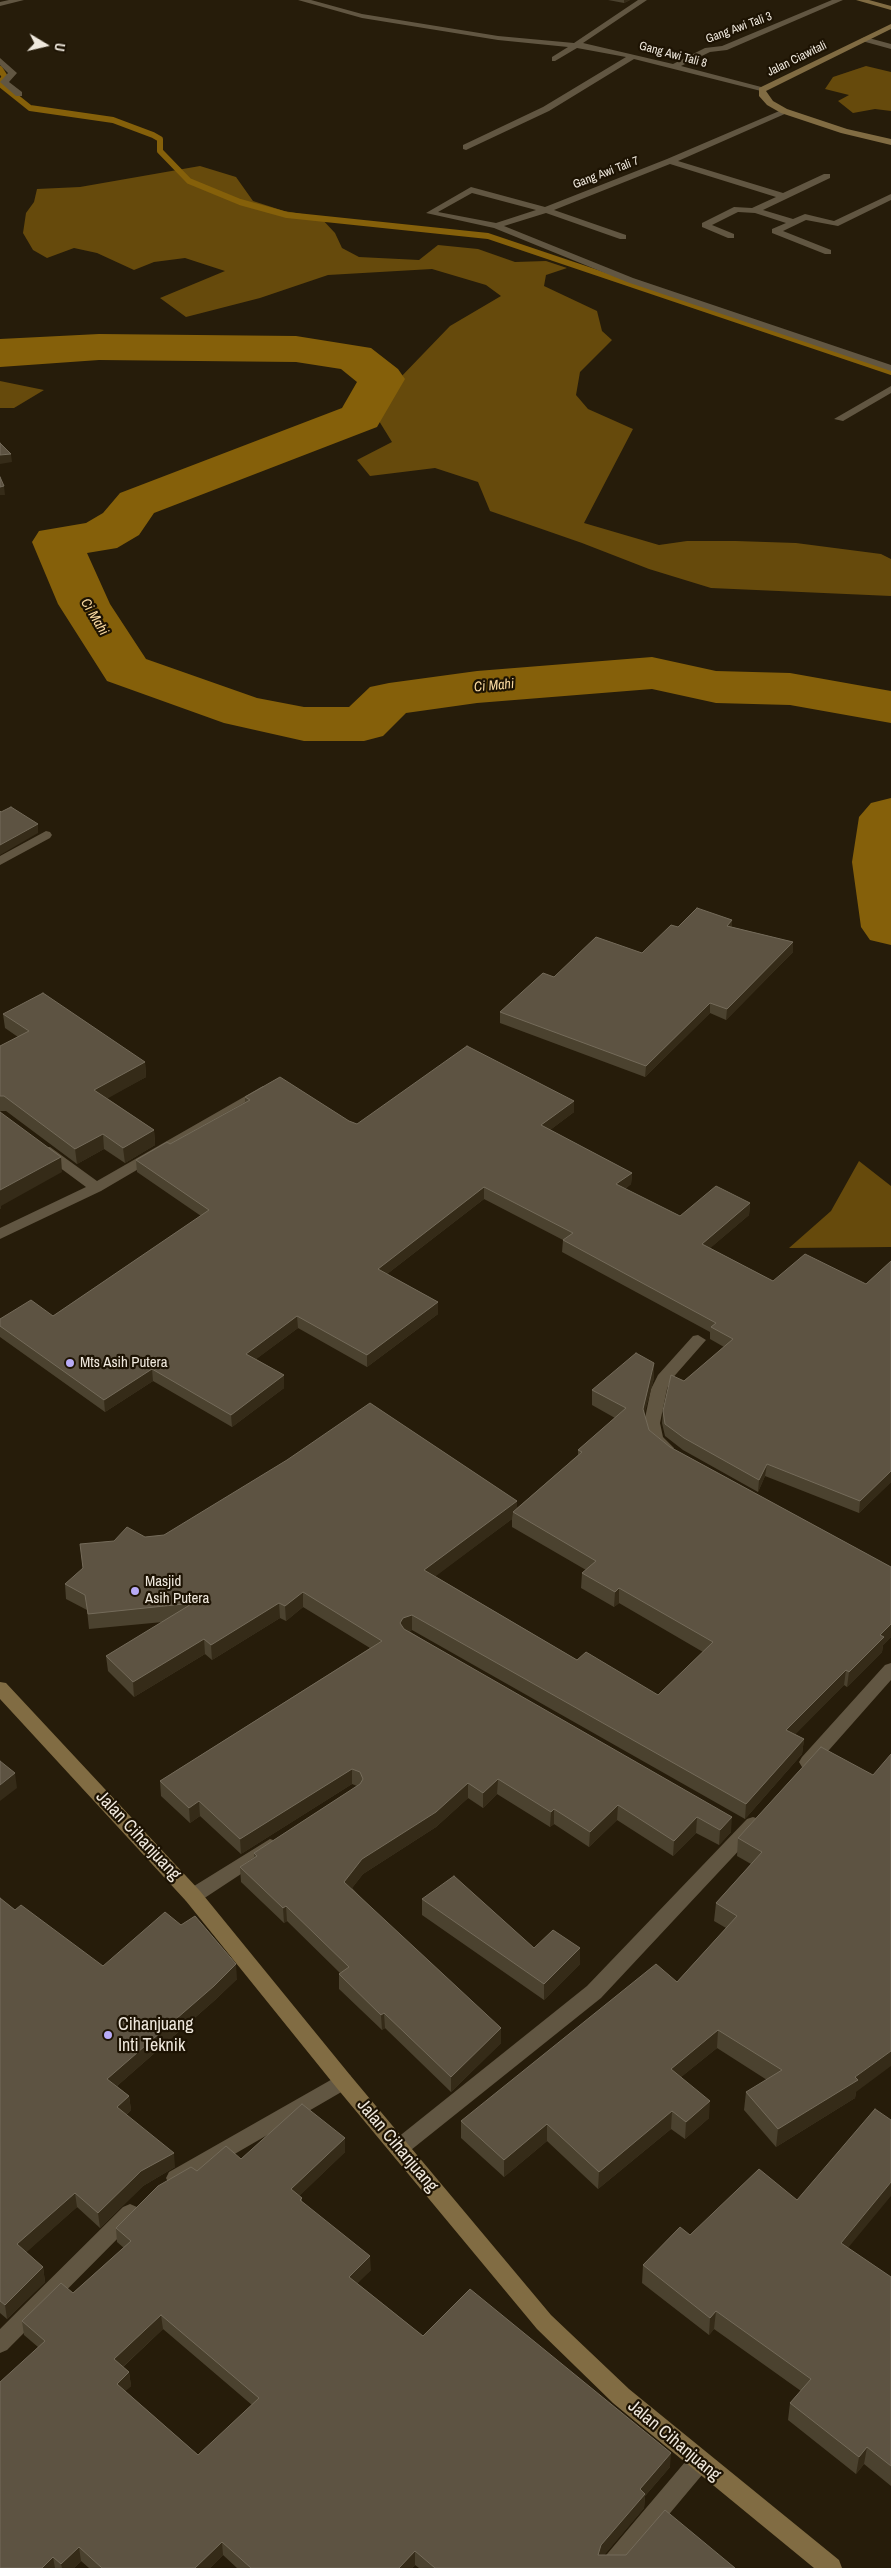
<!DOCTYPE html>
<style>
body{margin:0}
#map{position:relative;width:891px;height:2568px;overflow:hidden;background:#261c0a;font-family:"Archivo Narrow",sans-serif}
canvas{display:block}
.north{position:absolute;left:20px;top:20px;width:50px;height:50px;-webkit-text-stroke:4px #1d1303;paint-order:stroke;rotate:99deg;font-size:14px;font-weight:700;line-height:20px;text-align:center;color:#efe8dd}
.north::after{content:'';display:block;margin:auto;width:18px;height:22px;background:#efe8dd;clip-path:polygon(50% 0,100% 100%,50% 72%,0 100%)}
</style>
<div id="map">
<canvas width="891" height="2568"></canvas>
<div class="north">U</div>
</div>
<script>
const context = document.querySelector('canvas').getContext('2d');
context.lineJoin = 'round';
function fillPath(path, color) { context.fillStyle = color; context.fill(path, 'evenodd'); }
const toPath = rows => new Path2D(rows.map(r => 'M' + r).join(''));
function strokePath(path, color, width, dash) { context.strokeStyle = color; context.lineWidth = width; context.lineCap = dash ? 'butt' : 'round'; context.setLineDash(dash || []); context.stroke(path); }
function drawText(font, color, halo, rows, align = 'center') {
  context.font = font + ' "Archivo Narrow",sans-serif'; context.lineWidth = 4.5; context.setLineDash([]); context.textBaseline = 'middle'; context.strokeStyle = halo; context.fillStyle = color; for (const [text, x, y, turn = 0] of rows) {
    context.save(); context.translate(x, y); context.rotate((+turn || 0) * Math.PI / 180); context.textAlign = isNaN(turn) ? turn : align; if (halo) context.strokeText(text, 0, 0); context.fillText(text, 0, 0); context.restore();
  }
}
fillPath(toPath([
 [866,66,891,72,891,111,875,109,853,113,838,101,849,95,825,89,833,77],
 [200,166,236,177,253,201,284,211,320,217,335,233,342,248,359,257,419,260,438,245,478,249,515,262,546,261,567,268,546,275,544,286,597,311,602,331,612,340,580,372,576,395,588,409,633,429,584,523,659,545,687,541,736,541,796,543,881,554,891,559,891,596,711,588,649,569,582,543,490,511,478,482,435,468,370,476,357,460,392,442,371,408,450,326,501,296,486,285,432,269,328,275,260,298,186,317,160,298,225,271,185,258,154,262,134,270,97,253,74,248,47,258,33,250,23,233,26,213,34,202,37,189,80,187],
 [0,381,44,390,14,408,0,408],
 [859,1161,891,1186,891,1247,789,1248,831,1211]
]), '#664a0c');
strokePath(toPath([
 [0,69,5,77,0,83],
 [0,84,30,108,113,120,153,135,160,139,160,151,189,181,240,202,287,215,488,236,891,372]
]), '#85600a', 6);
fillPath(toPath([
 [99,334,296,336,371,348,398,369,405,379,377,427,154,513,139,535,117,548,87,553,110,604,146,659,257,698,304,707,349,707,370,687,389,683,477,671,652,657,716,671,790,673,891,691,891,723,790,705,716,703,652,689,477,703,406,713,383,736,364,741,304,741,224,723,107,681,58,604,32,542,39,531,86,523,103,513,120,493,342,408,357,382,341,369,296,362,99,360,0,367,0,339,99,334],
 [891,798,891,945,870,940,861,927,852,862,859,817,871,803,891,798]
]), '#85600a');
fillPath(toPath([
 [9,0,24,0,0,6,0,2,9,0],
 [298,0,311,0,362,14,498,36,574,43,638,0,647,0,583,43,673,64,705,48,722,46,832,0,843,0,727,50,710,52,681,66,765,88,765,92,634,59,549,111,466,150,463,149,463,145,543,107,626,57,577,48,555,61,552,61,552,57,568,47,498,40,362,18,298,0],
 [865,37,891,44,891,49,862,41,861,39,865,37],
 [0,58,17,73,9,82,22,92,22,96,16,96,0,82,8,73,0,65,0,58],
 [784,109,788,111,787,113,678,161,783,193,824,174,830,174,830,178,763,210,793,219,805,214,834,221,891,194,891,200,838,226,806,220,783,231,831,250,831,254,825,254,772,233,772,229,786,223,755,213,738,212,712,225,734,234,734,238,728,238,702,227,702,223,734,207,752,208,776,197,670,164,554,210,626,235,626,239,620,239,546,213,504,226,633,278,891,365,891,371,627,282,494,228,426,213,471,187,545,207,667,159,784,109],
 [472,193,536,210,496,223,438,212,472,193],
 [891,386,891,393,843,421,834,419,891,386],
 [46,831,50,832,52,835,50,838,0,865,0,856,46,831],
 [263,1086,270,1090,268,1093,101,1191,0,1239,0,1228,86,1187,40,1153,38,1150,40,1147,50,1147,97,1181,263,1086],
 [698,1335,706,1340,670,1381,667,1389,660,1423,663,1437,674,1448,672,1452,660,1452,647,1439,644,1423,651,1389,658,1375,693,1336,698,1335],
 [891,1663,891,1680,814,1767,808,1769,802,1767,799,1762,802,1757,885,1665,891,1663],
 [753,1817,759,1819,762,1824,759,1829,601,1998,406,2154,399,2157,392,2154,389,2148,392,2142,587,1986,747,1819,753,1817],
 [270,1839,276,1841,279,1846,276,1851,200,1901,193,1903,186,1901,184,1896,186,1891,270,1839],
 [343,2073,350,2075,353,2081,350,2087,183,2184,176,2187,169,2184,166,2178,169,2172,343,2073],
 [130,2204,137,2207,140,2213,137,2219,7,2350,0,2353,0,2329,123,2207,130,2204],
 [699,2452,707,2455,710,2462,707,2469,624,2568,599,2568,602,2560,691,2455,699,2452]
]), '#615642');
fillPath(toPath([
 [856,0,869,0,891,6,891,10,856,0],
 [891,24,891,29,766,91,773,101,787,109,847,129,891,139,891,145,841,133,781,113,767,105,759,96,759,88,891,24],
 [0,1682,6,1683,200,1891,350,2075,551,2315,629,2389,839,2560,842,2568,814,2568,613,2403,537,2329,336,2087,186,1901,0,1699,0,1682]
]), '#816c43');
fillPath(toPath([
 [608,0,630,0,624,3],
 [732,920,732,927,793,942,793,952,726,1020,710,1013,645,1077,500,1023,500,1012,554,977,642,953,678,927],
 [3,1014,145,1062,146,1077,107,1098,154,1130,155,1145,125,1163,104,1149,77,1164,6,1111,0,1111,0,1046,18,1037,5,1028],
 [245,1097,357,1124,574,1112,550,1130,632,1173,631,1184,625,1189,680,1216,750,1203,749,1215,710,1248,773,1281,866,1284,891,1261,891,1482,859,1513,765,1476,758,1492,683,1450,665,1436,662,1423,663,1411,684,1381,724,1347,710,1339,710,1332,562,1252,563,1240,484,1199,387,1274,438,1302,438,1314,367,1367,298,1328,256,1359,284,1375,284,1388,232,1427,153,1381,105,1412,0,1337,0,1319,53,1316,201,1216,137,1172,136,1160,170,1144,245,1102],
 [654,1378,644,1414,649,1430,670,1447,891,1567,891,1637,883,1645,882,1652,847,1687,844,1685,795,1734,804,1739,802,1754,745,1819,412,1630,409,1631,731,1832,719,1845,696,1833,673,1856,617,1820,589,1847,554,1824,550,1827,497,1794,483,1808,468,1798,436,1827,363,1874,352,1888,501,2043,451,2092,385,2028,382,2030,339,1989,339,1974,340,1973,287,1921,284,1923,241,1882,240,1867,254,1857,254,1853,357,1786,352,1784,241,1854,200,1816,190,1823,161,1796,160,1781,370,1648,303,1607,286,1621,280,1618,212,1660,205,1654,134,1697,108,1671,106,1656,163,1622,89,1629,87,1610,66,1599,65,1584,145,1537,517,1508,578,1455,578,1450,615,1418,592,1405,592,1390],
 [512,1519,512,1527,586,1570,582,1573,581,1588,614,1607,619,1603,703,1652,658,1695,577,1660,435,1576],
 [821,1747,856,2092,855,2098,776,2147,744,2110,746,2092,767,2080,717,2048,681,2077,709,2118,685,2139,671,2129,598,2189,547,2141,504,2177,461,2138,461,2121,677,1982,726,1928,714,1921,716,1903,751,1864,737,1856,738,1838],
 [0,1898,15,1910,103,1966,237,1979,215,2000,117,2086,129,2096,131,2110,126,2115,175,2167,143,2186,100,2228,77,2207,26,2252,43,2267,45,2282,7,2319,0,2313],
 [422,1899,534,1948,580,1964,544,2000,422,1915],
 [345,2138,345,2152,299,2196,302,2198,302,2202,371,2270,357,2283,423,2336,670,2467,645,2496,644,2508,604,2555,735,2568,419,2568,415,2565,412,2568,237,2568,223,2555,210,2568,89,2568,81,2561,74,2568,0,2568,38,2347,24,2335,22,2321,73,2293,124,2248,117,2242,116,2228,197,2171,241,2159],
 [163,2329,252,2405,198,2455,125,2391,131,2386,129,2372,123,2367],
 [690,2235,848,2248,891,2277,891,2486,864,2464,856,2474,788,2420,790,2403,801,2391,714,2329,709,2335,642,2283,643,2265]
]), '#4b422f');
fillPath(toPath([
 [624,0,630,0,624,3],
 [11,454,12,462,0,464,0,455],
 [4,486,5,495,0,495,0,487],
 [38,824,38,833,0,855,0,845],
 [732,920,732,931,727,926],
 [793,942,793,952,726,1020,727,1009],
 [710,1003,710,1013,645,1077,646,1066],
 [145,1062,146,1077,96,1105,94,1090],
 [574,1101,574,1112,541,1137,541,1125],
 [154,1130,155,1145,125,1163,123,1148],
 [103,1134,104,1149,77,1164,75,1149],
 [61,1157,62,1172,1,1206,1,1209,0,1209,0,1190],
 [632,1173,631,1184,616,1196,616,1184],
 [484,1187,484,1199,378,1281,378,1269],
 [750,1203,749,1215,701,1256,702,1244],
 [438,1302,438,1314,367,1367,367,1355],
 [297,1316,298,1328,247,1366,246,1354],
 [654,1363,654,1378,642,1423,643,1409],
 [152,1369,153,1381,105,1412,104,1400],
 [284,1375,284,1388,232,1427,231,1415],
 [767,1464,765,1476,758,1492,759,1480],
 [891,1471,891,1482,859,1513,860,1501],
 [517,1501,517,1514,513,1512,512,1519,424,1585,424,1570],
 [619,1588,619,1603,614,1607,615,1592],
 [303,1592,303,1607,286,1621,285,1606],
 [279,1603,280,1618,212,1660,211,1645],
 [412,1615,412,1630,404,1633,400,1623,403,1618],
 [891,1624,891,1637,883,1645,882,1652,847,1687,849,1672,880,1635],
 [204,1639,205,1654,134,1697,133,1682],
 [846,1670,844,1685,785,1745,786,1730],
 [804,1739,802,1754,745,1819,746,1804],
 [352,1769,352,1784,241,1854,240,1839],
 [15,1773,17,1788,0,1801,0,1785],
 [498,1779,497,1794,483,1808,483,1793],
 [468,1783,468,1798,436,1827,363,1874,345,1897,344,1882,362,1859],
 [199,1801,200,1816,190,1823,189,1808],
 [618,1805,617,1820,589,1847,590,1832],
 [554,1809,554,1824,550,1827,551,1812],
 [697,1817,696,1833,673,1856,674,1841],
 [732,1817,731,1832,719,1845,720,1830],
 [286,1906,287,1921,284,1923,283,1908],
 [580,1948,580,1964,544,2000,544,1984],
 [236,1964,237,1979,215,2000,109,2093,107,2079],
 [384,2013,385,2028,382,2030,381,2015],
 [501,2028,501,2043,451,2092,451,2077],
 [718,2030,717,2048,670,2086,671,2069],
 [891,2051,891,2066,856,2092,855,2098,776,2147,778,2129,855,2077],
 [129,2096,131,2110,118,2122,117,2107],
 [710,2101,709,2118,685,2139,686,2122],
 [672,2111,671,2129,598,2189,599,2172],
 [547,2124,547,2141,504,2177,504,2160],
 [345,2138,345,2152,291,2204,291,2189],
 [174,2153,175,2167,143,2186,100,2228,98,2213,141,2171],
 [891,2182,891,2196,838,2260,841,2243],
 [75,2193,77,2207,19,2259,17,2244],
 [370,2256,371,2270,350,2291,349,2277],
 [43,2267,45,2282,7,2319,5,2305],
 [716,2311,714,2329,709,2335,710,2318],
 [161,2315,163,2329,116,2373,114,2359],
 [129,2372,131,2386,118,2398,117,2384],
 [867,2447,864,2464,856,2474,859,2457],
 [671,2453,670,2467,645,2496,644,2508,601,2559,598,2555,601,2545,640,2489],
 [222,2542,223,2555,210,2568,195,2568],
 [79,2547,81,2561,74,2568,62,2568,61,2564],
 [415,2551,415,2565,412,2568,399,2568],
 [53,2557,55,2568,42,2568]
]), '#352b18');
const building = toPath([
 [0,443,11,454,0,455,0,443],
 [0,477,4,486,0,487,0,477],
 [11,807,38,824,0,845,0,811,1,812,11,807],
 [697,908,732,920,727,926,793,942,727,1009,710,1003,646,1066,500,1012,543,973,554,977,596,937,642,953,671,925,678,927,697,908],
 [43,993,145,1062,94,1090,154,1130,123,1148,103,1134,75,1149,4,1096,0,1096,0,1046,29,1031,3,1014,43,993],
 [467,1046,574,1101,541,1125,632,1173,616,1184,680,1216,716,1186,750,1203,702,1244,773,1281,805,1254,866,1284,891,1261,891,1471,860,1501,767,1464,759,1480,684,1438,665,1424,663,1411,671,1375,684,1381,733,1339,711,1327,716,1323,563,1240,573,1233,484,1187,378,1269,438,1302,367,1355,297,1316,246,1354,284,1375,231,1415,152,1369,104,1400,0,1326,0,1319,31,1300,53,1316,209,1210,136,1160,167,1142,170,1144,250,1100,245,1097,280,1077,349,1121,357,1124,467,1046],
 [0,1112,61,1157,0,1190,0,1112],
 [636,1353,654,1363,643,1409,649,1430,670,1447,891,1567,891,1624,880,1635,884,1637,849,1672,846,1670,786,1730,804,1739,746,1804,412,1615,403,1618,400,1623,404,1629,732,1817,720,1830,697,1817,674,1841,618,1805,590,1832,554,1809,551,1812,498,1779,483,1793,468,1783,436,1812,362,1859,344,1882,501,2028,451,2077,384,2013,381,2015,339,1974,349,1967,286,1906,283,1908,240,1867,257,1856,254,1853,360,1784,363,1779,360,1772,352,1769,240,1839,199,1801,189,1808,160,1781,382,1641,303,1592,285,1606,279,1603,211,1645,204,1639,133,1682,106,1656,193,1603,88,1614,85,1595,65,1584,83,1568,80,1544,114,1541,127,1527,145,1537,164,1535,287,1460,370,1403,517,1501,424,1570,577,1660,586,1652,658,1695,713,1642,619,1588,615,1592,582,1573,596,1561,513,1512,582,1452,578,1450,626,1408,592,1390,636,1353],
 [821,1747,873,1775,891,1754,891,2051,855,2077,858,2080,778,2129,746,2092,782,2070,718,2030,671,2069,710,2101,686,2122,672,2111,599,2172,547,2124,504,2160,461,2121,656,1964,677,1982,737,1916,716,1903,762,1852,738,1838,821,1747],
 [0,1761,15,1773,0,1785,0,1761],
 [454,1876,534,1948,553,1930,580,1948,544,1984,422,1899,454,1876],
 [0,1898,15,1910,21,1905,103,1966,165,1912,181,1925,195,1916,236,1964,214,1986,107,2079,129,2096,117,2107,174,2153,141,2171,98,2213,75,2193,17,2244,43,2267,5,2305,0,2301,0,1898],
 [302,2104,345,2138,291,2189,302,2198,300,2200,370,2256,349,2277,423,2336,470,2289,671,2453,640,2489,645,2494,601,2545,598,2555,626,2555,665,2510,735,2568,435,2568,415,2551,399,2568,251,2568,222,2542,195,2568,102,2568,79,2547,61,2564,53,2557,42,2568,0,2568,0,2382,45,2341,22,2321,61,2283,73,2293,131,2241,116,2228,158,2186,191,2167,197,2171,226,2146,241,2159,302,2104],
 [161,2315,259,2398,198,2455,117,2384,129,2372,114,2359,161,2315],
 [875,2109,891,2120,891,2182,841,2243,891,2277,891,2466,867,2447,859,2457,790,2403,811,2379,716,2311,710,2318,643,2265,680,2227,690,2235,759,2169,797,2200,875,2109]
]);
fillPath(building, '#5d5342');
strokePath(building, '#746b5a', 1);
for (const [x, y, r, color] of [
 [70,1363,5,"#b8abf7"],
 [135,1591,5,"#b8abf7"],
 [108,2035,5,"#b8abf7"]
]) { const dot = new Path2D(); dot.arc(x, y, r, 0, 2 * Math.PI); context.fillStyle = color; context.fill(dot); strokePath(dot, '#1d1303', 2); }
drawText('12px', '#efe8dd', '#1d1303', [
 ["Gang Awi Tali 3",739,28,-20],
 ["Gang Awi Tali 8",673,55,15],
 ["Jalan Ciawitali",797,59,-26],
 ["Gang Awi Tali 7",606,173,-21]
]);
drawText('italic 14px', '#f8d8a0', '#1d1303', [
 ["Ci Mahi",94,617,59],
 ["Ci Mahi",494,686,-5]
]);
drawText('15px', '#efe8dd', '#1d1303', [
 ["Mts Asih Putera",80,1363],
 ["Masjid",145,1582],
 ["Asih Putera",145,1599]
], 'left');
drawText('18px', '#efe8dd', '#1d1303', [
 ["Jalan Cihanjuang",138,1836,47],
 ["Jalan Cihanjuang",397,2146,50],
 ["Jalan Cihanjuang",674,2441,40]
]);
drawText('18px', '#efe8dd', '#1d1303', [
 ["Cihanjuang",118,2025],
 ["Inti Teknik",118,2046]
], 'left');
</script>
